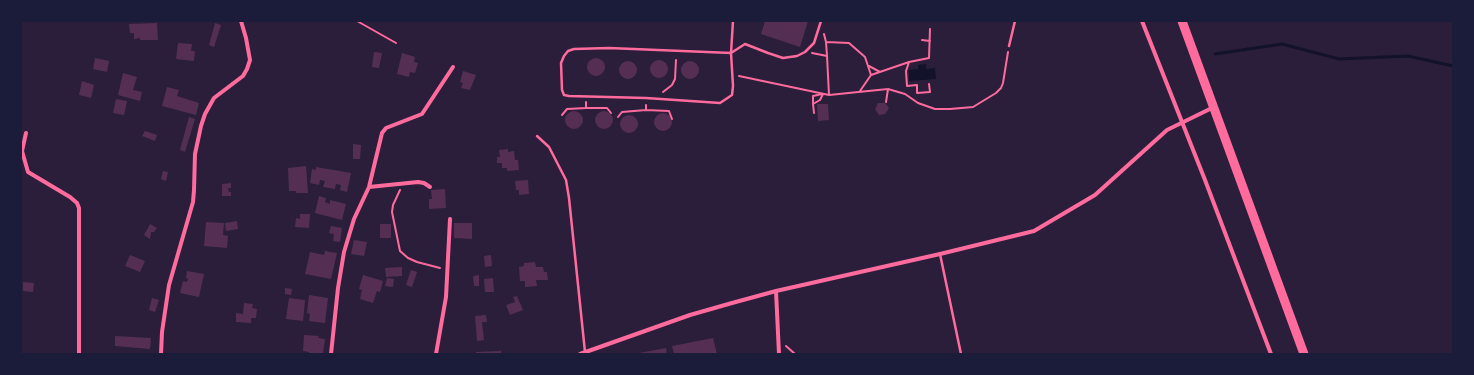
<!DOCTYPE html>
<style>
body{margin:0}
#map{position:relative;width:1474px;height:375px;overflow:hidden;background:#1b1b3a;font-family:"Exo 2",sans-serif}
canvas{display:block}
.frame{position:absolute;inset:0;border:22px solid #1b1b3a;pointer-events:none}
</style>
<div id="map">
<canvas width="1474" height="375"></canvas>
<div class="frame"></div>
</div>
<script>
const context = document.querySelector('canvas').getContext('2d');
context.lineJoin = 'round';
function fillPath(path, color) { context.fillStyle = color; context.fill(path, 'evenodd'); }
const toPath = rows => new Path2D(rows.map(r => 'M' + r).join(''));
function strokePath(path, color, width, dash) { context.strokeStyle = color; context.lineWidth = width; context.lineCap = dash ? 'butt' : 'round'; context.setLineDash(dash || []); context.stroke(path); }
fillPath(toPath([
 [21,21,1453,21,1453,354,21,354]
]), '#2a1e3b');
fillPath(toPath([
 [926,64,926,69,935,68,936,79,909,81,909,70,918,69,918,65]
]), '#12122b');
strokePath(toPath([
 [1215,54,1282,44,1339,59,1408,56,1453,66]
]), '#12122b', 3);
fillPath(toPath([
 [765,21,808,21,800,47,761,34],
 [157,23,158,40,140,40,140,38,134,39,134,33,130,33,129,24],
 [215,23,221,25,214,47,209,45],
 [178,43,192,44,191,51,195,51,194,61,176,59],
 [374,52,382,53,379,68,372,67],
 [402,53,415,57,414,62,418,63,415,73,410,72,409,77,397,74],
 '587 67a9 9 0 1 1 18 0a9 9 0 1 1-18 0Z',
 [95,58,109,61,107,72,93,69],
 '650 69a9 9 0 1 1 18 0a9 9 0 1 1-18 0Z',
 '619 70a9 9 0 1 1 18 0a9 9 0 1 1-18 0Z',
 '681 70a9 9 0 1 1 18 0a9 9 0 1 1-18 0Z',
 [463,71,476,75,470,90,461,88,463,83,460,82],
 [123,73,137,77,133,90,142,92,140,101,118,95],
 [82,81,94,85,91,98,79,95],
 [167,87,179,90,177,96,199,103,196,115,162,106],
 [116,99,127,101,124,115,113,113],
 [878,103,885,103,889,108,885,114,879,115,875,109],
 [817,104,828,104,829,120,818,121],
 '565 120a9 9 0 1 1 18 0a9 9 0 1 1-18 0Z',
 '595 120a9 9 0 1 1 18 0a9 9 0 1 1-18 0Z',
 '654 122a9 9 0 1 1 18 0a9 9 0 1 1-18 0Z',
 '620 124a9 9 0 1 1 18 0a9 9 0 1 1-18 0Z',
 [189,117,195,119,185,152,180,150],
 [145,131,157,135,155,141,142,136],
 [353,144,361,145,360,159,353,159],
 [508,149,508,152,514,151,515,160,518,160,519,170,507,171,507,168,502,168,502,163,497,163,497,157,500,157,499,150],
 [306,166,308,193,296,193,296,191,289,191,288,168],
 [316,167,351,173,347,192,340,190,341,185,336,184,335,189,323,187,325,181,320,180,319,185,310,183,312,169,316,170],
 [163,171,168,172,166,181,161,179],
 [528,180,529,194,519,195,519,190,516,190,515,181],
 [231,183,231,188,228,188,229,192,231,192,231,196,222,196,222,184],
 [445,189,446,208,429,209,429,199,432,199,431,190],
 [319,196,326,198,325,202,330,204,330,200,346,204,342,220,315,213],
 [300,214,310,214,309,228,295,227,296,218,300,219],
 [237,221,238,229,226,231,225,223],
 [206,222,224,223,223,235,228,236,227,248,204,246],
 [454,223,472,223,472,239,454,238],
 [150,224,157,228,154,232,151,232,150,239,144,235],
 [380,224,391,224,391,238,380,238],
 [331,226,342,228,340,242,333,241,334,234,329,233],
 [354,240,367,242,364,256,351,254],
 [325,251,337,253,331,279,305,274,310,252,324,255],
 [130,255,145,261,140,272,125,266],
 [491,255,492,266,485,267,484,256],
 [535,262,536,267,543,267,544,272,547,272,548,280,536,280,537,286,525,287,525,281,520,281,519,267,524,266,524,263],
 [402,267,402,276,386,277,385,268],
 [411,270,417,272,412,287,406,285],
 [187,271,204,274,199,297,180,293,183,281,187,282,188,279,186,278],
 [363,275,383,281,380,292,377,291,373,303,360,299,362,290,359,289],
 [479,275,479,286,474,286,473,276],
 [387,278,394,279,393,287,385,286],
 [493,278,494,292,485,292,484,279],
 [23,282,34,283,33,292,23,291],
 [285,288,292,289,291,295,285,294],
 [309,295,328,298,325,323,309,321,310,314,307,313],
 [517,296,523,310,510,315,506,305,515,302,513,297],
 [152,298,159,300,155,312,149,310],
 [289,298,305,300,303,321,286,319],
 [244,303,253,304,252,308,257,309,256,318,251,318,251,323,236,322,236,313,243,314],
 [486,315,487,322,482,322,484,340,477,341,475,316],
 [304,335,319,336,318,338,325,339,323,354,309,354,309,352,303,351],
 [115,336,151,338,150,349,115,346],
 [713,338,717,354,674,354,672,346],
 [666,348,667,354,639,354,639,353],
 [501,351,501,354,476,354,476,352]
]), '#542f53');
strokePath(toPath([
 [357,21,396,43],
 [824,34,826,42,827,56],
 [922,40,930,41],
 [826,42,849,43,865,57,871,75],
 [812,53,827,56,829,95],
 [869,66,880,72],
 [739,76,829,95,888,89,886,102],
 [929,84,930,92,917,93,917,85,907,86,906,71,909,62,929,58,930,29],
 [888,89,905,94,918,103,935,109,950,109,973,107,996,93,1001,88,1003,83,1008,52],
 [860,91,871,75,909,62],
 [663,92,672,85,675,79,676,60],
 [586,102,586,108,607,108,611,113],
 [813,104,813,96,822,94],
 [646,105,646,110,669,111,672,119],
 [814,113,813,104,820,100,823,94],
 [562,115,567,109,586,108],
 [618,117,622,112,646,110],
 [400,190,393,205,392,212,400,251,408,258,417,262,440,268],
 [786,346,795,354]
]), '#ff6b9d', 2);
strokePath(toPath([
 [733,21,731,53,733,86,732,95,720,103,646,98,569,96,564,95,562,90,561,63,564,56,568,51,574,49,609,48,731,53,745,44,768,53,783,58,797,56,805,52,814,43,821,21],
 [1009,46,1015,21],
 [537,136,549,147,566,180,569,198,585,352],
 [940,254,961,354]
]), '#ff6b9d', 2.5);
strokePath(toPath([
 [1142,21,1205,180,1271,354],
 [26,133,22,151,28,172,70,197,77,203,79,208,79,354],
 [369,187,418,182,424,183,430,187],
 [776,291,779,354],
 [161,354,162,332,169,285,193,202,194,190,195,154,201,126,205,114,214,98,243,76,247,69,250,60,246,38,241,21],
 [331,354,338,288,344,252,354,219,369,187,382,133,386,128,422,114,453,67],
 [436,354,446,297,450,219],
 [580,354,690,315,732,303,776,291,940,254,1034,231,1095,195,1167,130,1214,107]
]), '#ff6b9d', 4);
strokePath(toPath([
 [1182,21,1304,354]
]), '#ff6b9d', 9);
</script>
